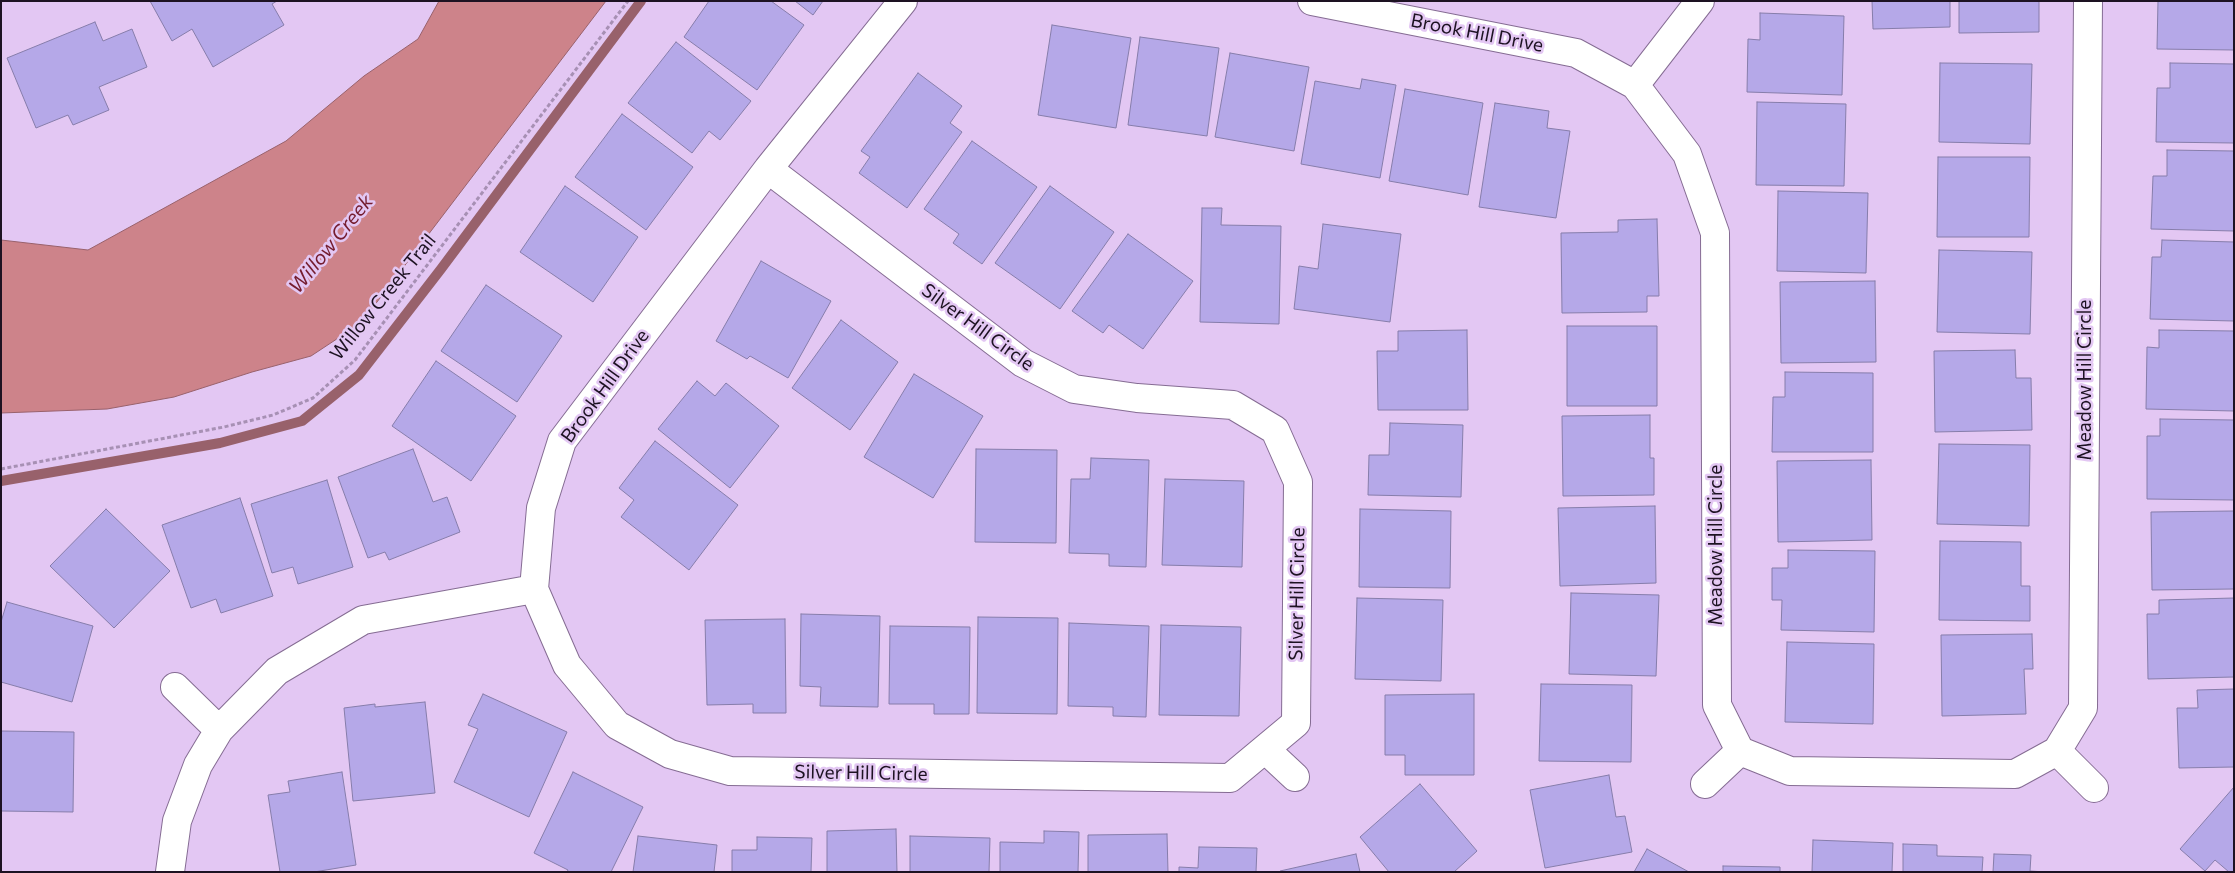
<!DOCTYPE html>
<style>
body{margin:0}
#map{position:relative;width:2235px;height:873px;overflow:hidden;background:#e3c7f3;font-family:Commissioner,sans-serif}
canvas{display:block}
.frame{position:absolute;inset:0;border:2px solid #1d1222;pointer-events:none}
</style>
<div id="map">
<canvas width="2235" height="873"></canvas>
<div class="frame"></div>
</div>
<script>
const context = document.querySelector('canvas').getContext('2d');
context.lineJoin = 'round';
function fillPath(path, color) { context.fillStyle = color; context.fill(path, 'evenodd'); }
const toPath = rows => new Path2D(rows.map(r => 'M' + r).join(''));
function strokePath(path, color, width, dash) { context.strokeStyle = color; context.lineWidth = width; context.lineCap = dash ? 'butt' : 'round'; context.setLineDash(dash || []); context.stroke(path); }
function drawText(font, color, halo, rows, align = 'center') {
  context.font = font + ' Commissioner,sans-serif'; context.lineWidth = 5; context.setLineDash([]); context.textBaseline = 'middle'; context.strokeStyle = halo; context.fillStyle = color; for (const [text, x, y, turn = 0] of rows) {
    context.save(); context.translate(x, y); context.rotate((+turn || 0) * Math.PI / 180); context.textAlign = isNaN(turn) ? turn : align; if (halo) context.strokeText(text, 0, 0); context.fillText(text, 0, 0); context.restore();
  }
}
const water = toPath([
 [439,1,606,1,361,323,311,356,252,372,174,397,107,409,1,413,1,240,88,250,286,141,364,76,418,39,439,1]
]);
fillPath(water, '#cd838a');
strokePath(water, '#98616b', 1);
strokePath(toPath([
 [1,481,220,443,302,421,359,375,441,269,641,1]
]), '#98616b', 10);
const building = toPath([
 [150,1,277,1,272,4,284,25,213,67,192,29,172,41,150,1],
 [709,1,771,1,804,25,757,90,684,37,709,1],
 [795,1,823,1,813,15,795,1],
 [1872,1,1950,1,1950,27,1873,29,1872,1],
 [1959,1,2039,1,2039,32,1959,33,1959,1],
 [2158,1,2234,1,2234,50,2157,49,2158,1],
 [1760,13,1844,16,1842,95,1747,92,1748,39,1760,40,1760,13],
 [95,22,103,41,132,29,147,67,99,87,109,110,73,125,68,115,36,128,7,58,95,22],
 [1052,25,1131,38,1116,128,1038,115,1052,25],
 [1140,37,1219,48,1207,136,1128,125,1140,37],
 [676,42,751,101,720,140,709,131,692,153,628,103,676,42],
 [1230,53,1309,67,1294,151,1215,137,1230,53],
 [1940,63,2032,64,2030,144,1939,142,1940,63],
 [2170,63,2234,64,2234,143,2156,142,2157,88,2170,88,2170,63],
 [918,73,962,106,950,123,962,132,907,208,859,173,870,157,861,151,918,73],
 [1362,79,1396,85,1380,178,1301,164,1315,81,1360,89,1362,79],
 [1405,89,1483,103,1468,195,1389,181,1405,89],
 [1757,102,1846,104,1844,186,1756,185,1757,102],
 [1495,103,1549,111,1547,128,1570,131,1556,218,1479,207,1495,103],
 [622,114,693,167,646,230,575,177,622,114],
 [972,141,1037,187,982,264,953,243,959,234,924,209,972,141],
 [2167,150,2234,151,2234,231,2151,229,2153,176,2167,176,2167,150],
 [1938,157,2030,157,2029,237,1937,237,1938,157],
 [565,186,638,237,593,302,520,252,565,186],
 [1050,186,1114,232,1060,309,995,263,1050,186],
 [1778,191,1868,193,1866,273,1777,271,1778,191],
 [1202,208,1222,208,1221,225,1281,226,1279,324,1200,322,1202,208],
 [1657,219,1659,296,1647,296,1647,312,1562,313,1561,233,1618,232,1618,220,1657,219],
 [1323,224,1401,234,1390,322,1294,309,1299,266,1318,269,1323,224],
 [1128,234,1193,281,1143,349,1109,325,1103,333,1072,311,1128,234],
 [2162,240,2234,242,2234,321,2150,319,2152,257,2161,257,2162,240],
 [1939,250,2032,252,2030,334,1937,332,1939,250],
 [761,261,831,301,788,378,750,356,747,359,716,341,761,261],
 [1875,281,1876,362,1781,363,1780,282,1875,281],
 [486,285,562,336,517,402,441,351,486,285],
 [841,320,898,362,850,430,792,388,841,320],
 [1567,326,1657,326,1657,406,1567,406,1567,326],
 [1467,330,1468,410,1378,410,1377,351,1398,351,1398,331,1467,330],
 [2159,330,2234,331,2234,411,2146,409,2147,347,2159,348,2159,330],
 [2015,350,2016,378,2031,378,2032,430,1935,432,1934,351,2015,350],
 [436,361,516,416,471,481,392,426,436,361],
 [1785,372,1873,373,1873,452,1772,452,1773,397,1785,397,1785,372],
 [914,374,983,416,933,498,864,457,914,374],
 [697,381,715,396,726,383,779,426,730,488,658,429,697,381],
 [1650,415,1650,458,1654,458,1654,495,1563,496,1562,416,1650,415],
 [2160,419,2234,420,2234,500,2147,499,2147,436,2160,436,2160,419],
 [1390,423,1463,425,1461,497,1368,495,1369,455,1389,455,1390,423],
 [655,441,738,505,689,570,621,517,634,500,619,488,655,441],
 [1939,444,2030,445,2029,526,1937,524,1939,444],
 [413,449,433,502,447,497,460,532,389,560,385,552,368,558,338,477,413,449],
 [976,449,1057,450,1056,543,975,542,976,449],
 [1091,458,1149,460,1146,567,1109,566,1109,554,1069,553,1071,479,1090,479,1091,458],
 [1871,460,1872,540,1778,542,1777,461,1871,460],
 [1165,479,1244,481,1242,567,1162,565,1165,479],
 [327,480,353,567,298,584,293,567,272,573,251,504,327,480],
 [240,498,273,596,221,613,216,599,191,608,162,525,240,498],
 [1655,506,1656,583,1560,586,1558,508,1655,506],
 [106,509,170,571,114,628,50,566,106,509],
 [1360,509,1451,511,1450,588,1359,587,1360,509],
 [2234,511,2234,589,2152,590,2151,512,2234,511],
 [1940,541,2021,542,2021,586,2030,586,2030,621,1939,620,1940,541],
 [1788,550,1875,551,1874,632,1781,630,1782,600,1772,600,1772,568,1788,568,1788,550],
 [1571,593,1659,595,1656,676,1569,674,1571,593],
 [1357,598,1443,600,1441,681,1355,679,1357,598],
 [2234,598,2234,677,2148,679,2147,614,2159,614,2159,600,2234,598],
 [7,602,93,626,72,702,1,682,1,622,7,602],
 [801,614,880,616,878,707,820,706,821,687,800,686,801,614],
 [978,617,1058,618,1057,714,977,713,978,617],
 [785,619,786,713,753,713,753,704,707,705,705,620,785,619],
 [1069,623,1149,626,1146,717,1113,716,1113,707,1068,706,1069,623],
 [1161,625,1241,627,1239,716,1159,715,1161,625],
 [890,626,970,627,969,714,934,714,934,704,889,704,890,626],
 [2032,634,2033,669,2024,669,2026,714,1942,716,1941,635,2032,634],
 [1787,642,1874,644,1873,724,1785,722,1787,642],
 [1541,684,1632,685,1631,762,1539,761,1541,684],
 [2234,689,2234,767,2179,768,2177,708,2198,708,2197,690,2234,689],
 [483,694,567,732,529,817,454,782,478,729,468,725,483,694],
 [1474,694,1474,775,1405,775,1405,755,1385,755,1385,695,1474,694],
 [425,702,435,793,353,801,344,708,375,704,375,707,425,702],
 [1,731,74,732,73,812,1,811,1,731],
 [342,772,356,865,314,872,280,872,268,795,290,792,288,781,342,772],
 [573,772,643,807,611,872,567,872,568,870,534,853,573,772],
 [1609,775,1616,817,1625,816,1632,852,1545,868,1530,790,1609,775],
 [1420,784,1477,851,1454,872,1389,872,1360,837,1420,784],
 [2234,787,2234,872,2229,872,2215,860,2205,871,2180,849,2234,787],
 [896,829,897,872,827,872,827,831,896,829],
 [1044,831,1079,832,1078,872,1000,872,1000,842,1044,843,1044,831],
 [1167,834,1168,872,1088,872,1088,835,1167,834],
 [638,836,717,845,714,872,633,872,638,836],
 [910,836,990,838,989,872,910,872,910,836],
 [757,837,812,838,811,872,732,872,732,850,757,850,757,837],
 [1813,840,1893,843,1892,872,1812,872,1813,840],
 [1903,844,1937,845,1937,856,1983,857,1982,872,1903,872,1903,844],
 [1199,847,1257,848,1256,872,1179,872,1179,867,1198,868,1199,847],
 [1647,849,1689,872,1634,872,1647,849],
 [1356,854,1360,872,1280,872,1280,871,1356,854],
 [1994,854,2031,855,2030,871,2046,872,1993,872,1994,854],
 [1723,866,1780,867,1780,872,1723,872,1723,866]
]);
fillPath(building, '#b5a8e8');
strokePath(building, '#867daa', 1);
const street = toPath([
 [1312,1,1576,53,1635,85,1687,154,1715,233,1717,705,1740,751,1790,771,2015,774,2057,751,2083,708,2088,1],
 [1635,85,1700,1],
 [768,169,1023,363,1074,389,1137,398,1233,405,1275,430,1298,482,1296,723,1230,778,730,771,670,754,617,725,567,665,534,589,541,508,562,441,768,169,903,1],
 [175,687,219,730],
 [1265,749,1295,777],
 [2057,751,2094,788],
 [1705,784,1740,751],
 [170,872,177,821,198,765,219,730,277,671,363,620,534,589]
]);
strokePath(street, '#856c93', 30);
strokePath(toPath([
 [1,469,224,427,273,415,313,398,355,360,628,1]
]), '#a790b4', 3, [4, 2.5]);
strokePath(street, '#fff', 28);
drawText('19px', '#1d1222', '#e3c7f3', [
 ["Brook Hill Drive",1477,33,11],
 ["Willow Creek Trail",383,297,-51],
 ["Silver Hill Circle",978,327,36],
 ["Meadow Hill Circle",2085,380,-90],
 ["Brook Hill Drive",605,386,-54],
 ["Meadow Hill Circle",1716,545,-90],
 ["Silver Hill Circle",1297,594,-89],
 ["Silver Hill Circle",861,773,1]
]);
drawText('italic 20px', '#741c2e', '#e3c7f3', [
 ["Willow Creek",331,244,-51]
]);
</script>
